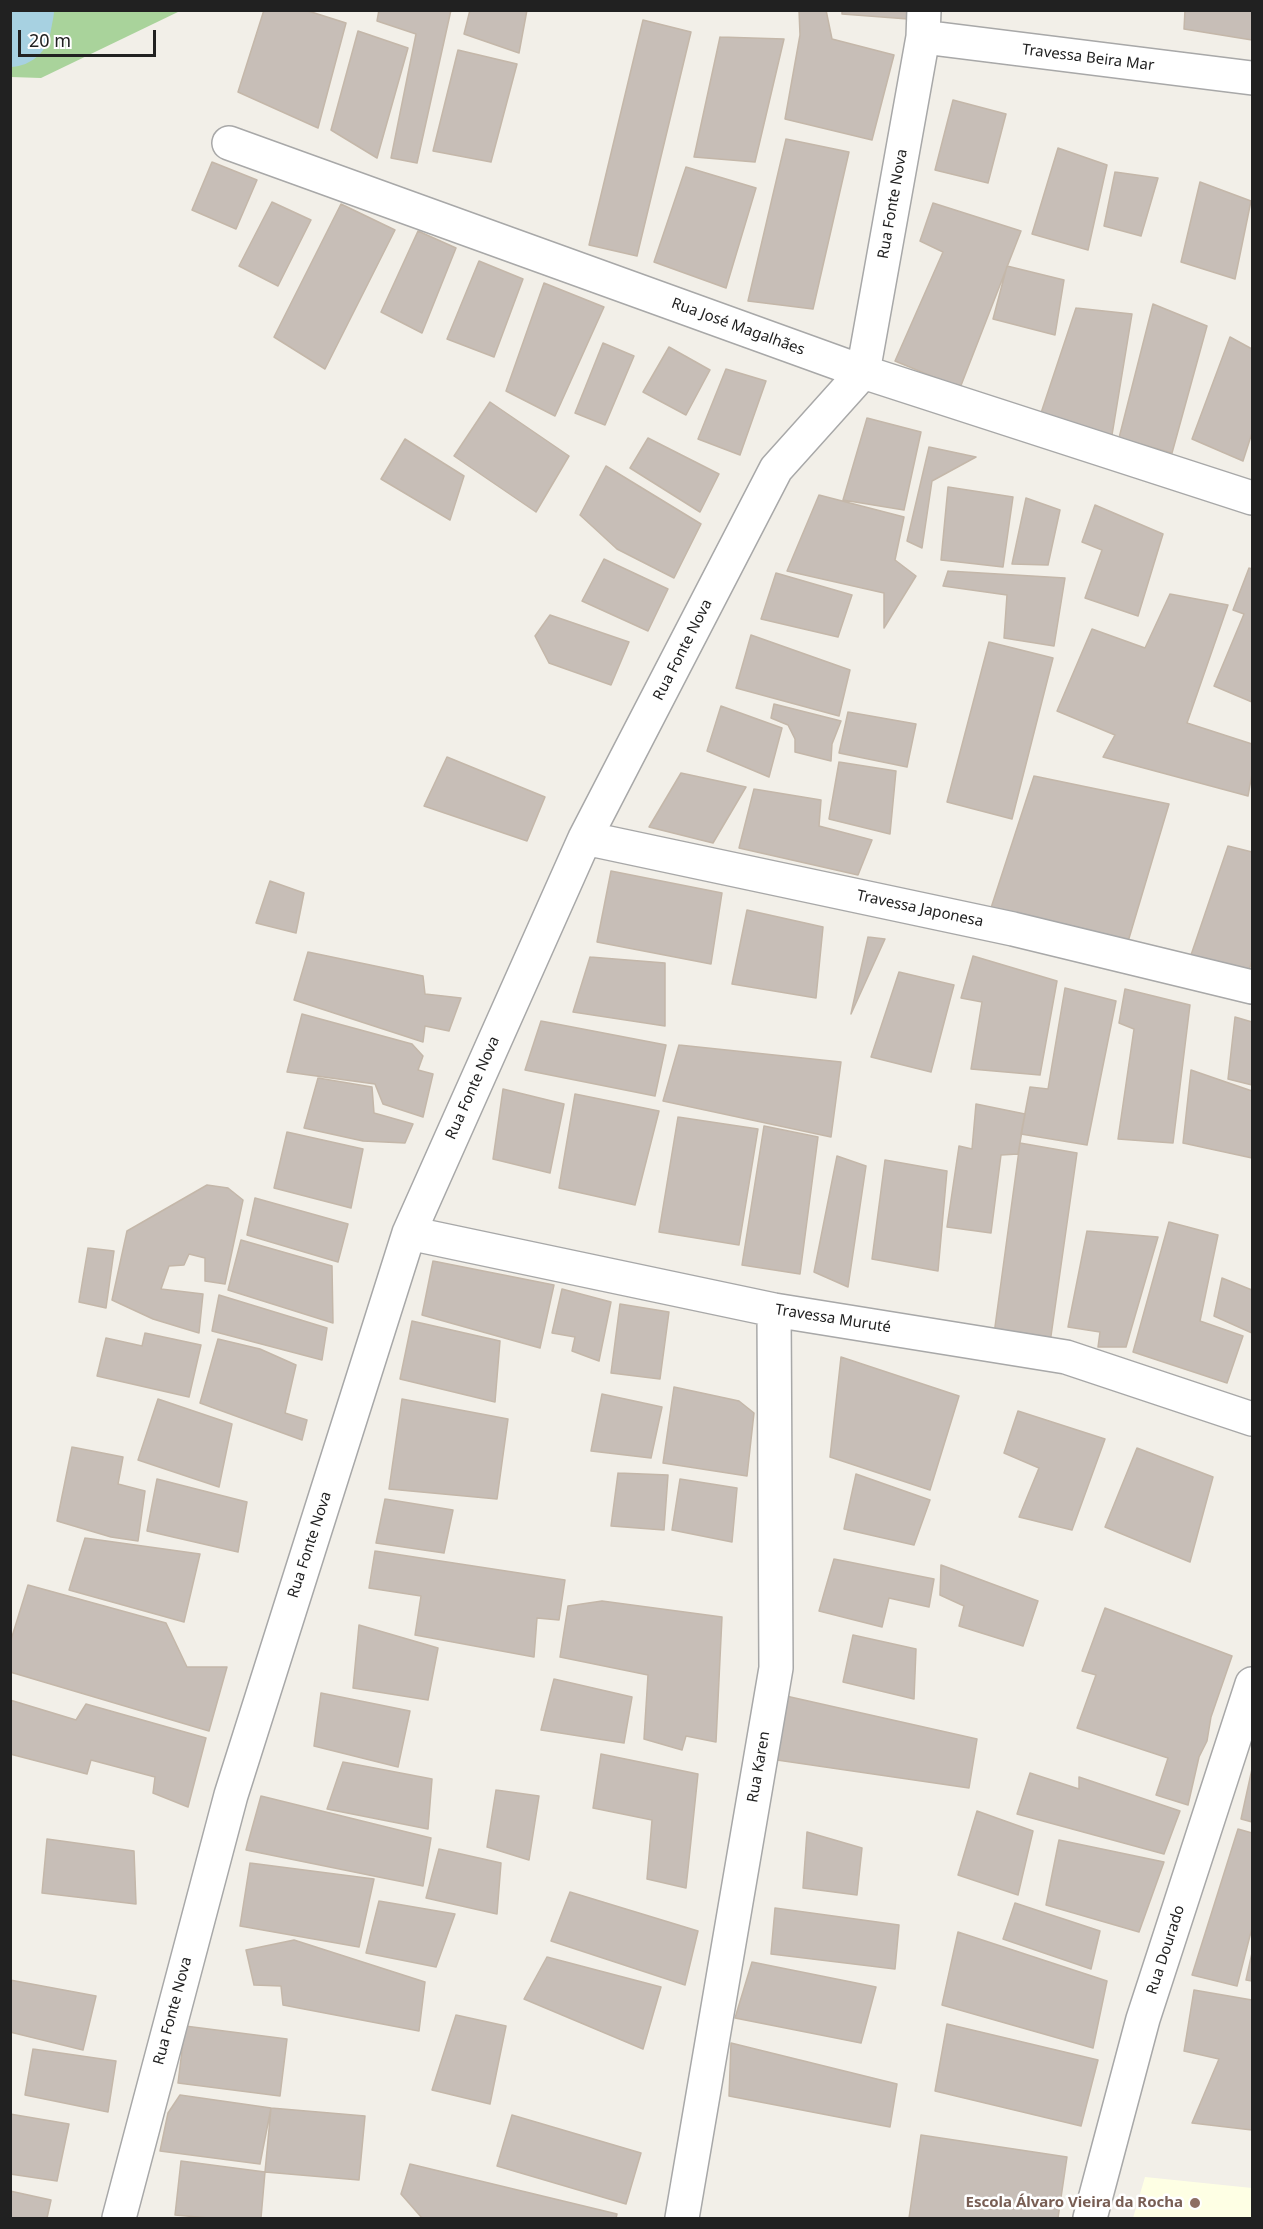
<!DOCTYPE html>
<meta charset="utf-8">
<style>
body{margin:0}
#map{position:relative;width:1263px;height:2229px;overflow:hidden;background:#f2efe8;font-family:"Noto Sans",sans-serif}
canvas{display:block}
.frame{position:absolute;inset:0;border:12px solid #212121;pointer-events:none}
.scale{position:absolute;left:18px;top:30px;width:138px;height:27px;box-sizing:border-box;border:3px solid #212121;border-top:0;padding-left:8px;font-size:18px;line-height:21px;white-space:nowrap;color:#212121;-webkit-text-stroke:4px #fff;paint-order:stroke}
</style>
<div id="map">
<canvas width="1263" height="2229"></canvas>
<div class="frame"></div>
<div class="scale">20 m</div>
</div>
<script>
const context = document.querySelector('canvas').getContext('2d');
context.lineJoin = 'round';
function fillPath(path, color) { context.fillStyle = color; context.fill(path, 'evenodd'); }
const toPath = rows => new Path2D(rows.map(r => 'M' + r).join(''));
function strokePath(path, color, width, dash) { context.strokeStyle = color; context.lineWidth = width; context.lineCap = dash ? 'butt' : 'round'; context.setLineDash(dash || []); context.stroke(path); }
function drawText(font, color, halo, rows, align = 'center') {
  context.font = font + ' "Noto Sans",sans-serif'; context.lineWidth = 5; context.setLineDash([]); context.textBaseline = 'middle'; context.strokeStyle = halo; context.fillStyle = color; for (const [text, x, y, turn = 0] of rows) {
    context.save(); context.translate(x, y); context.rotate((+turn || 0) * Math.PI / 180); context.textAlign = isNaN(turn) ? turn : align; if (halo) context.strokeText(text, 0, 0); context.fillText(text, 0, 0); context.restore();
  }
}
fillPath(toPath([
 [1145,2177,1252,2188,1252,2218,1133,2218]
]), '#feffe4');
fillPath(toPath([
 [11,10,180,10,180,11,41,78,11,77]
]), '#a9d39b');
strokePath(toPath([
 [10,26,13,10]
]), '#a7d1e1', 82);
const building = toPath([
 [264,10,305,10,346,23,318,128,238,92,264,10],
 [379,10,451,10,417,163,391,158,416,34,377,21,379,10],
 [470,10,527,10,519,53,464,34,470,10],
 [799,10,826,10,832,39,894,55,872,140,785,119,800,35,799,10],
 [842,10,909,10,908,19,842,14,842,10],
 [1185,10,1252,10,1252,40,1184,29,1185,10],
 [643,20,691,32,637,256,589,245,643,20],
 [358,31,408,48,377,158,331,130,358,31],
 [720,37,784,39,755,162,694,157,720,37],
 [458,50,517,64,491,162,433,151,458,50],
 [953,100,1006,114,988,183,935,170,953,100],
 [786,139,849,152,813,309,748,301,786,139],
 [1058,148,1107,165,1088,250,1032,234,1058,148],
 [212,162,257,180,236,229,192,210,212,162],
 [686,167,756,188,726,288,654,262,686,167],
 [1115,172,1158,178,1141,236,1104,226,1115,172],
 [1200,182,1251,201,1235,279,1181,262,1200,182],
 [272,202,311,220,278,286,239,266,272,202],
 [933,203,1021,231,960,388,895,361,943,252,920,241,933,203],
 [341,204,395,230,325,369,274,337,341,204],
 [418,231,456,248,422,333,381,312,418,231],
 [479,261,523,279,494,357,447,339,479,261],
 [1007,266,1064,280,1055,335,993,319,1007,266],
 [544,283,604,307,555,416,506,391,544,283],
 [1153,304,1207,326,1172,453,1119,438,1153,304],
 [1076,308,1132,314,1112,435,1041,413,1076,308],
 [1230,337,1252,349,1252,433,1243,461,1192,439,1230,337],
 [603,343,634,356,605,425,575,413,603,343],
 [669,347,710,370,686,415,643,392,669,347],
 [726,369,766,381,740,455,698,439,726,369],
 [490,402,569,456,536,512,454,456,490,402],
 [867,418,921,432,904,510,843,500,867,418],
 [648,438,719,474,700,512,630,468,648,438],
 [405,439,464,476,450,520,381,479,405,439],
 [929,447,976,457,932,481,922,548,907,541,929,447],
 [606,466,701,524,674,578,617,549,580,515,606,466],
 [948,487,1013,497,1003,567,941,560,948,487],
 [819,495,904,517,895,560,916,576,884,628,884,593,787,571,819,495],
 [1026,498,1060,510,1048,565,1012,564,1026,498],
 [1095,505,1163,534,1138,616,1085,598,1102,550,1082,542,1095,505],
 [604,559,668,589,648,631,582,601,604,559],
 [1249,568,1252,569,1252,702,1214,686,1244,614,1233,610,1249,568],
 [948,571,1065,578,1054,646,1004,638,1007,595,943,586,948,571],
 [776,573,852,595,838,637,761,619,776,573],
 [1170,594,1228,605,1187,723,1252,744,1252,774,1248,796,1103,757,1115,735,1057,711,1092,629,1145,648,1170,594],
 [550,615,629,642,611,685,549,663,535,636,550,615],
 [751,635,850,670,839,716,736,688,751,635],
 [989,642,1053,658,1012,819,947,802,989,642],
 [774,704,841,721,832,744,831,761,795,752,795,739,788,725,771,718,774,704],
 [721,706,782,728,769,777,707,751,721,706],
 [848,712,916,724,907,767,839,753,848,712],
 [447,757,545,797,527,841,424,806,447,757],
 [839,762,896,771,890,834,829,819,839,762],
 [681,773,746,787,713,843,649,827,681,773],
 [1034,776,1169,804,1127,945,990,911,1034,776],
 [754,789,821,800,819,826,872,840,858,875,739,848,754,789],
 [1228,846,1252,852,1252,960,1248,975,1190,958,1228,846],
 [611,871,722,893,711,964,597,942,611,871],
 [270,881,304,893,296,933,256,923,270,881],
 [747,910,823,927,816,998,732,984,747,910],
 [868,937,885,939,851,1014,852,1009,868,937],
 [308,952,423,976,425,994,461,998,449,1031,425,1026,423,1042,294,1000,308,952],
 [973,956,1057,981,1040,1075,971,1069,982,1002,961,998,973,956],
 [590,957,665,963,665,1026,573,1012,590,957],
 [899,972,954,985,931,1072,871,1057,899,972],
 [1065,988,1116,1001,1087,1145,1021,1134,1030,1087,1048,1089,1065,988],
 [1125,989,1190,1005,1173,1143,1118,1139,1134,1029,1119,1023,1125,989],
 [302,1014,412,1044,423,1056,418,1070,433,1074,423,1117,383,1104,375,1084,287,1072,302,1014],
 [1235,1017,1252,1022,1252,1085,1228,1079,1235,1017],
 [541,1021,666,1045,655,1096,525,1070,541,1021],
 [679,1045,841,1062,831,1137,663,1101,679,1045],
 [1191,1070,1252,1091,1252,1158,1183,1143,1191,1070],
 [318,1078,372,1087,374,1113,413,1124,405,1143,363,1141,304,1128,318,1078],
 [503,1089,564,1104,550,1173,493,1159,503,1089],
 [575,1094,659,1111,635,1205,559,1188,575,1094],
 [976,1104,1025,1114,1018,1154,1001,1155,991,1233,947,1227,959,1146,972,1149,976,1104],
 [678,1117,758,1129,739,1245,659,1232,678,1117],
 [764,1126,818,1137,800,1274,742,1265,764,1126],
 [287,1132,363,1149,351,1208,274,1188,287,1132],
 [1020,1143,1077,1153,1050,1343,994,1334,1020,1143],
 [837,1156,866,1166,848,1287,814,1272,837,1156],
 [885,1160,947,1171,938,1271,872,1259,885,1160],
 [207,1185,228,1188,243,1200,225,1284,205,1281,205,1258,189,1254,184,1265,169,1266,161,1289,203,1294,199,1333,153,1319,112,1300,127,1231,207,1185],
 [255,1198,348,1224,338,1262,247,1235,255,1198],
 [1169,1222,1218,1235,1200,1321,1243,1336,1227,1383,1133,1352,1169,1222],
 [1087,1231,1158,1237,1126,1347,1098,1347,1100,1332,1068,1327,1087,1231],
 [241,1240,332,1266,333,1323,228,1290,241,1240],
 [88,1248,114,1251,106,1308,79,1302,88,1248],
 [433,1261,554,1285,540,1348,422,1315,433,1261],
 [1222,1278,1252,1290,1252,1333,1214,1316,1222,1278],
 [562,1289,611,1302,599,1361,572,1351,575,1337,552,1333,562,1289],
 [219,1295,327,1328,322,1360,212,1331,219,1295],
 [620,1304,669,1312,660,1379,611,1373,620,1304],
 [412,1321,500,1341,495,1402,400,1379,412,1321],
 [145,1333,201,1345,189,1397,97,1376,106,1338,142,1346,145,1333],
 [218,1339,260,1349,296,1365,285,1413,307,1420,302,1440,200,1403,218,1339],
 [841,1357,959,1396,930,1490,830,1457,841,1357],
 [674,1387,739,1401,754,1413,747,1476,663,1463,674,1387],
 [602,1394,662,1407,651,1458,591,1451,602,1394],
 [158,1399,232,1424,219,1487,138,1460,158,1399],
 [402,1399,508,1419,497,1499,389,1489,402,1399],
 [1018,1411,1105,1439,1072,1530,1019,1517,1039,1468,1004,1453,1018,1411],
 [72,1447,123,1457,118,1484,145,1491,138,1541,111,1537,57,1521,72,1447],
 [1137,1448,1213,1477,1190,1562,1105,1527,1137,1448],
 [618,1473,668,1475,664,1530,611,1526,618,1473],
 [856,1474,930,1500,914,1545,844,1529,856,1474],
 [157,1479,247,1502,238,1552,147,1531,157,1479],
 [680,1479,737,1488,732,1542,672,1530,680,1479],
 [385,1499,453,1510,444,1553,376,1543,385,1499],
 [85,1538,200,1554,184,1622,69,1590,85,1538],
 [375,1551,565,1580,559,1620,537,1618,534,1657,415,1635,421,1596,369,1588,375,1551],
 [834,1559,934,1579,929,1607,889,1598,882,1627,819,1611,834,1559],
 [941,1565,1038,1601,1023,1646,959,1626,964,1606,940,1595,941,1565],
 [28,1585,166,1623,187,1667,227,1667,209,1731,10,1672,10,1643,28,1585],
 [602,1601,722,1617,716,1742,686,1736,682,1750,644,1739,648,1675,560,1657,568,1606,602,1601],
 [1105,1608,1232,1656,1211,1717,1207,1741,1199,1757,1188,1805,1156,1795,1168,1758,1077,1728,1096,1675,1082,1671,1105,1608],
 [359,1625,438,1648,428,1700,353,1688,359,1625],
 [853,1635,916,1649,914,1699,843,1682,853,1635],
 [554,1679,632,1697,624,1743,541,1730,554,1679],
 [321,1693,410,1711,398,1767,314,1746,321,1693],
 [786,1696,977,1739,969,1788,777,1760,786,1696],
 [10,1700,76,1720,86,1704,206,1738,188,1807,153,1793,155,1777,91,1760,87,1774,10,1754,10,1700],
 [601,1754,698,1774,686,1888,647,1879,652,1820,593,1808,601,1754],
 [343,1762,432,1779,428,1829,327,1809,343,1762],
 [1252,1769,1252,1822,1241,1819,1252,1769],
 [1030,1773,1079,1789,1079,1777,1180,1811,1164,1854,1017,1814,1030,1773],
 [496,1790,539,1796,529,1860,487,1847,496,1790],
 [261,1796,431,1838,423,1886,246,1850,261,1796],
 [977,1811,1033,1831,1018,1895,958,1875,977,1811],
 [1238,1829,1252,1833,1252,1928,1237,1986,1192,1975,1238,1829],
 [807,1832,862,1848,857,1895,803,1888,807,1832],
 [47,1839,134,1851,136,1904,42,1893,47,1839],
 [1059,1840,1164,1862,1139,1932,1046,1905,1059,1840],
 [439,1849,501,1863,497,1914,426,1898,439,1849],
 [250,1863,374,1879,359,1947,240,1926,250,1863],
 [570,1892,698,1931,685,1985,551,1941,570,1892],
 [379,1901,455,1914,436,1967,366,1953,379,1901],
 [1015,1903,1100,1931,1091,1969,1003,1939,1015,1903],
 [775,1908,899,1925,895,1969,771,1954,775,1908],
 [958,1932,1107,1981,1093,2048,942,2005,958,1932],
 [294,1940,425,1982,419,2031,283,2005,281,1986,254,1985,246,1950,294,1940],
 [1252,1953,1252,1981,1246,1980,1252,1953],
 [547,1957,661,1987,643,2049,524,1999,547,1957],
 [752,1962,876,1987,861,2043,735,2018,752,1962],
 [10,1980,96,1996,83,2050,10,2032,10,1980],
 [1194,1990,1252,2000,1252,2130,1192,2123,1219,2059,1184,2051,1194,1990],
 [456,2015,506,2026,490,2104,432,2090,456,2015],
 [947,2024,1098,2060,1081,2126,935,2091,947,2024],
 [185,2026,287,2039,280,2096,178,2083,185,2026],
 [731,2043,897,2084,890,2127,729,2096,731,2043],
 [33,2049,116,2061,108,2112,25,2095,33,2049],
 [180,2095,271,2108,260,2164,160,2151,168,2113,180,2095],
 [271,2108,365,2116,359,2180,265,2172,271,2108],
 [10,2114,69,2124,57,2181,10,2174,10,2114],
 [512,2115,641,2153,626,2204,497,2166,512,2115],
 [921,2135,1067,2157,1058,2218,909,2218,921,2135],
 [181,2161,265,2172,261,2218,209,2218,175,2215,181,2161],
 [410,2164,617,2214,616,2218,422,2218,401,2194,410,2164],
 [10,2191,51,2200,47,2218,10,2218,10,2191]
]);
fillPath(building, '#c7beb7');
strokePath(building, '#c4b7a9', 1.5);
const minor = toPath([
 [923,37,1252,78],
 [229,143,863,372,1252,498],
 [585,838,1013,929,1252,987],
 [409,1233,774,1310,1066,1357,1252,1419],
 [119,2218,231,1795,409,1233,585,838,776,469,863,372,923,37,924,10],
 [682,2218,776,1668,774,1310],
 [1090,2218,1143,2019,1252,1684]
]);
strokePath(minor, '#a8a8a8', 36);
strokePath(minor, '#fff', 33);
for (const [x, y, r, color] of [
 [1195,2203,6,"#8d6e63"]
]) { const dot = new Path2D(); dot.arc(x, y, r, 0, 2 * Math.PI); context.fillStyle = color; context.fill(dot); strokePath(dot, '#fff', 2); }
drawText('15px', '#212121', '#fff', [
 ["Travessa Beira Mar",1088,58,7],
 ["Rua Fonte Nova",893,204,-80],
 ["Rua José Magalhães",738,327,20],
 ["Rua Fonte Nova",683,650,-63],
 ["Travessa Japonesa",920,909,12],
 ["Rua Fonte Nova",473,1088,-66],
 ["Travessa Muruté",833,1319,9],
 ["Rua Fonte Nova",310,1545,-72],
 ["Rua Karen",759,1767,-80],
 ["Rua Dourado",1166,1950,-72],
 ["Rua Fonte Nova",173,2011,-75]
]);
drawText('bold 15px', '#785e54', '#fff', [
 ["Escola Álvaro Vieira da Rocha",1183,2203]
], 'right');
</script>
